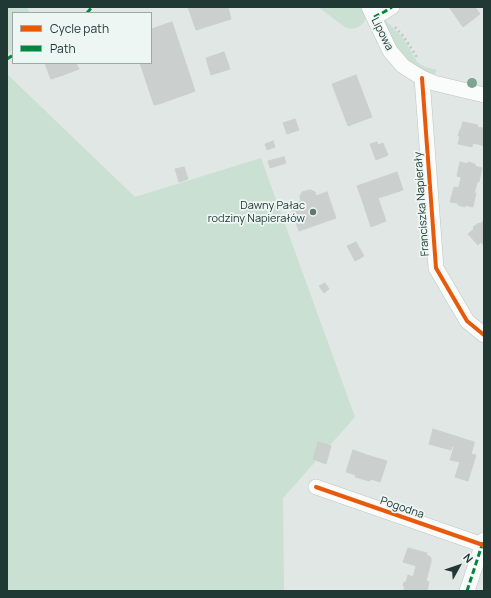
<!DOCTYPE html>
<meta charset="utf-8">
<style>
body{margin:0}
#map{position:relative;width:491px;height:598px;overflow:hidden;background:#e1e7e4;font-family:Manrope,sans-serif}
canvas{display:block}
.frame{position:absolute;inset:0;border:8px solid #203935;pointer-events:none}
.legend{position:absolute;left:12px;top:12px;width:140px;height:52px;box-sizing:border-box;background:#eef6f3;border:1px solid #9caaa7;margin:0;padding:5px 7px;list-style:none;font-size:12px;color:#203935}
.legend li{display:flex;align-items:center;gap:8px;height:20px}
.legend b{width:20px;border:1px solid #9caaa7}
.north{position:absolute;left:439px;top:546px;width:40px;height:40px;-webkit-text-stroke:3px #eef6f3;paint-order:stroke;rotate:50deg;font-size:11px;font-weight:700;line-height:16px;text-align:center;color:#203935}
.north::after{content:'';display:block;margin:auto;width:14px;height:18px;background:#203935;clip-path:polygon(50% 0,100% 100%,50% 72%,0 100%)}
</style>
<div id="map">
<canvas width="491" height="598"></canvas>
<div class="frame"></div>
<ul class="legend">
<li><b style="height:5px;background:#e8590c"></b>Cycle path</li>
<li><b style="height:5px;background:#00873e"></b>Path</li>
</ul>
<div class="north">N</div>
</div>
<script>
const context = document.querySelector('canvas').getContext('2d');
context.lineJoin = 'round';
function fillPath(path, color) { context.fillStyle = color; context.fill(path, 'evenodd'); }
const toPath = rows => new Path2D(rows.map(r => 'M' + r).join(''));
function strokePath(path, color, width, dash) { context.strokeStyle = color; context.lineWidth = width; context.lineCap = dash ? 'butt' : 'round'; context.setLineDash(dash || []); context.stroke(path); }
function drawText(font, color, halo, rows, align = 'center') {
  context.font = font + ' Manrope,sans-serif'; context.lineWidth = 3.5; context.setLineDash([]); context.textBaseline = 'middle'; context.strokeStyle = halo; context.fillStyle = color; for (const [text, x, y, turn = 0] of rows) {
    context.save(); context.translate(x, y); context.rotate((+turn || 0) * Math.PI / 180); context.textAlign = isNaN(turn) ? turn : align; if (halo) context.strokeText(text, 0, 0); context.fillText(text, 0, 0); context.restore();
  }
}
fillPath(toPath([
 [7,7,27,7,30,13,13,13,13,50,7,54],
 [318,7,362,7,366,16,364,22,360,26,356,28,350,29,345,27],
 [383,18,403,38,417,62,425,67,437,70,434,75,431,75,408,62,394,47],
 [7,74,135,197,261,158,355,417,283,498,284,591,7,591]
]), '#c9e0d2');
const building = toPath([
 [188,7,228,7,231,19,196,30,188,7],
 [449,7,464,7,454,14,449,7],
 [464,7,475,7,480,14,463,27,454,14,464,7],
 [172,22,195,91,190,93,166,24,172,22],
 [166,24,190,93,159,104,145,63,151,63,151,29,166,24],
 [224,52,230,69,211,75,206,58,224,52],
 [45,63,63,63,47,69,45,63],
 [63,63,76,63,79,69,63,75,58,65,63,63],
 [140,63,145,63,159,104,154,105,140,63],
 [58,65,63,75,51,79,47,69,58,65],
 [356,75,372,117,348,126,332,84,356,75],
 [295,119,299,130,287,134,283,123,295,119],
 [463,122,478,125,477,127,482,128,478,144,473,143,472,147,458,144,460,136,458,136,460,129,461,129,463,122],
 [482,128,484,129,484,146,478,144,482,128],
 [273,141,275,147,267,150,265,144,273,141],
 [377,142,378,145,383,143,388,155,376,160,370,144,377,142],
 [284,157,286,163,270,168,268,161,284,157],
 [460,162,468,164,468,162,475,164,475,166,482,168,479,182,477,182,476,187,460,183,461,177,457,176,460,162],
 [184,167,188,179,179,182,175,169,184,167],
 [397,172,403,190,363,203,357,186,397,172],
 [460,183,476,187,474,193,476,193,473,207,465,205,465,207,458,205,458,203,450,202,454,187,458,188,460,183],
 [310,190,315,192,316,196,301,201,300,196,302,192,310,190],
 [327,192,336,218,299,231,290,205,327,192],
 [378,198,386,221,371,227,363,203,378,198],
 [484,220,484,246,481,242,478,245,468,234,474,229,473,227,479,223,480,224,484,220],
 [356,242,364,256,355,261,347,246,356,242],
 [325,283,329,289,324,293,319,286,325,283],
 [433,429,455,436,454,438,474,444,471,454,476,455,468,481,455,477,460,462,450,460,454,447,452,446,451,450,429,444,433,429],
 [455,436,474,442,474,444,454,438,455,436],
 [318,442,331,446,326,464,313,459,318,442],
 [353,450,370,456,362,479,355,477,356,475,346,472,353,450],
 [370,456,387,461,380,482,371,479,370,481,362,479,370,456],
 [408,548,427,553,426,555,429,556,431,558,431,562,426,581,429,582,427,591,403,591,405,587,403,586,404,582,406,582,408,575,413,577,416,566,403,562,408,548]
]);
fillPath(building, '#cbd0cf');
strokePath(building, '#cad0cd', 1);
const street = toPath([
 [369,7,390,51,403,66,422,78,434,83,484,95],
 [374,17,384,12,392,7],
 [422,78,436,268,467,321,484,335],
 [316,487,483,545],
 [467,591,484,540]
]);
strokePath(street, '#bec4c1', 16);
strokePath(toPath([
 [395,27,404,37,418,59]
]), '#bec7c5', 2.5, [2, 3]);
strokePath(street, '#fafbfb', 15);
strokePath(toPath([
 [87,13,92,7],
 [374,17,384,12,392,7],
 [7,59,13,55],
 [467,591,483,542]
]), '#00873e', 3, [6, 3]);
strokePath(toPath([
 [422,78,436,268,467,321,484,335],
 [316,487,483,545]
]), '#e8590c', 4);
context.fillStyle = '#7ca590';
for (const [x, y] of [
 [472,83]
]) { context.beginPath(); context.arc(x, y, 5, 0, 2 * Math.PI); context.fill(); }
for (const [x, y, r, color] of [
 [313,212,4,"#647672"]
]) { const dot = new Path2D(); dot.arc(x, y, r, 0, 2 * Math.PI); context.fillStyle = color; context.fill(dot); strokePath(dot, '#eef6f3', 1.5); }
drawText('11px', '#203935', '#eef6f3', [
 ["Lipowa",382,34,63],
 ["Franciszka Napierały",422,204,-94],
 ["Pogodna",402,508,19]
]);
drawText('11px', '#203935', '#eef6f3', [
 ["Dawny Pałac",305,206],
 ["rodziny Napierałów",305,219]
], 'right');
</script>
